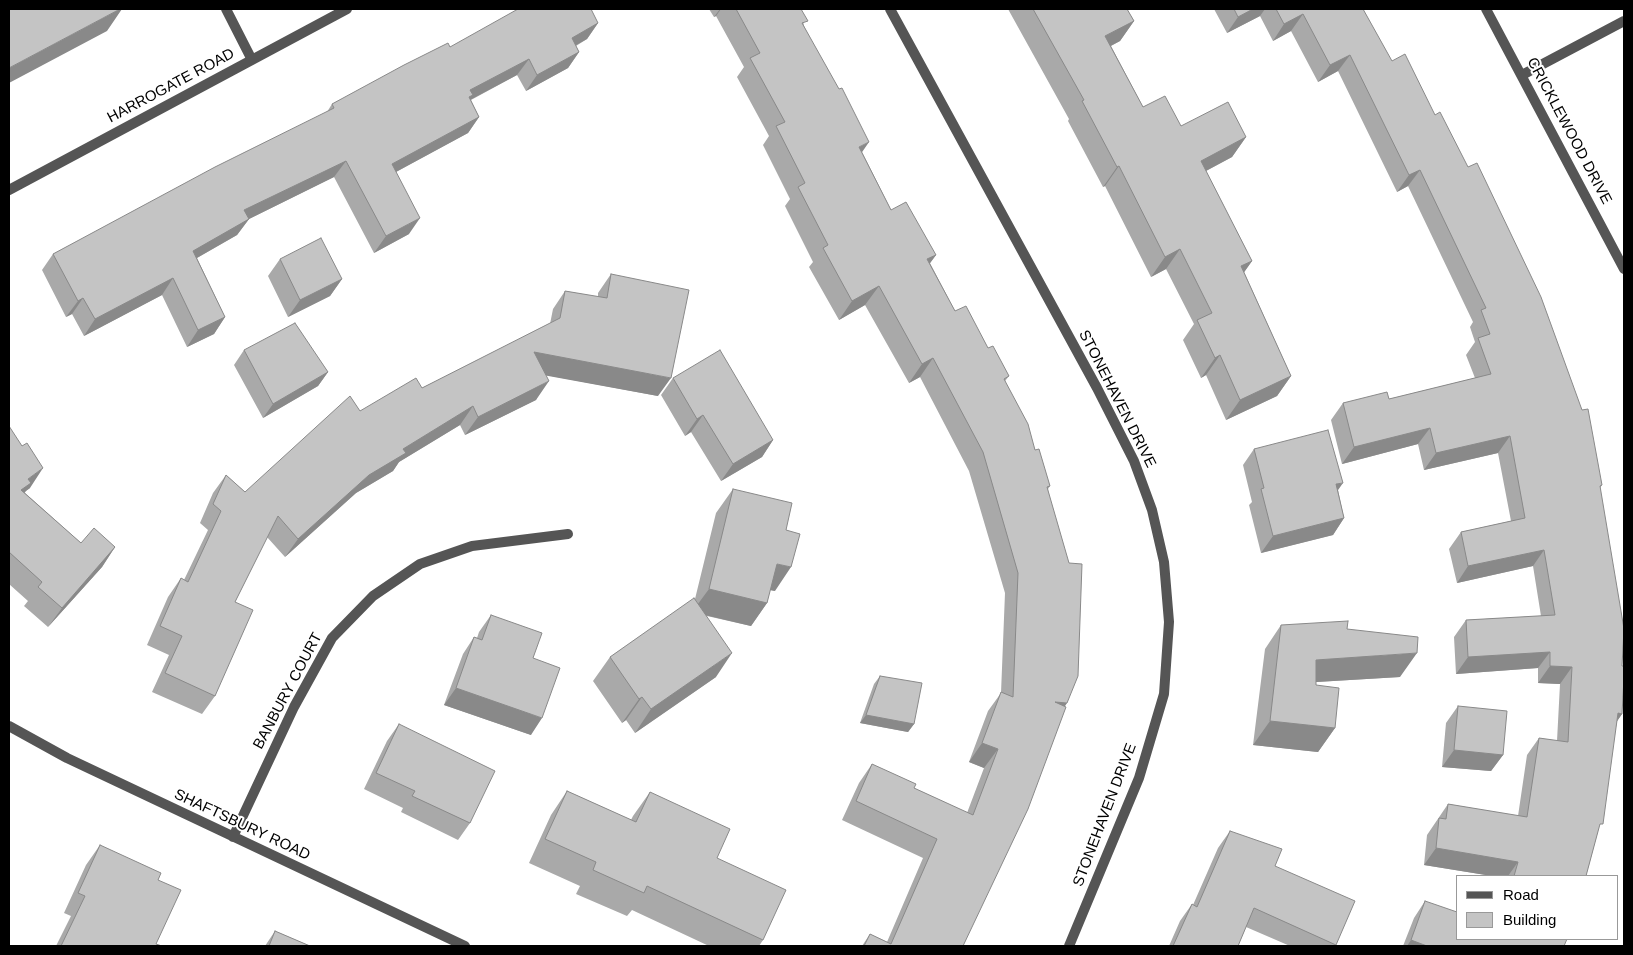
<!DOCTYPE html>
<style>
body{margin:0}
#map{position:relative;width:1633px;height:955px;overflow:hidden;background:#fff;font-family:Arial,sans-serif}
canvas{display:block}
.frame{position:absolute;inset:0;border:10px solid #000;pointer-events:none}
.legend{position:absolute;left:1456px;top:875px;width:162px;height:65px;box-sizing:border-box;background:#fff;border:1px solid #999;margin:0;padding:6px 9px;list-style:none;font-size:15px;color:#000}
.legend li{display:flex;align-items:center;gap:10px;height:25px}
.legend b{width:25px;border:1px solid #999}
</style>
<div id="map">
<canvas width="1633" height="955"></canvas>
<div class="frame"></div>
<ul class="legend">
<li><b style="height:6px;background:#555"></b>Road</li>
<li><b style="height:14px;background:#c4c4c4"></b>Building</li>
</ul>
</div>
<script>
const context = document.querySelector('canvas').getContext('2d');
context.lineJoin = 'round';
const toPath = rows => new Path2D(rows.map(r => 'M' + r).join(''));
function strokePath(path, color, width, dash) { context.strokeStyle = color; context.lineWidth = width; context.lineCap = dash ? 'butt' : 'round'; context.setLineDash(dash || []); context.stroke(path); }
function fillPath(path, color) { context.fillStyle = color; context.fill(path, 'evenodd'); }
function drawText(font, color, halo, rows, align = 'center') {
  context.font = font + ' Arial,sans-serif'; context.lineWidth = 4; context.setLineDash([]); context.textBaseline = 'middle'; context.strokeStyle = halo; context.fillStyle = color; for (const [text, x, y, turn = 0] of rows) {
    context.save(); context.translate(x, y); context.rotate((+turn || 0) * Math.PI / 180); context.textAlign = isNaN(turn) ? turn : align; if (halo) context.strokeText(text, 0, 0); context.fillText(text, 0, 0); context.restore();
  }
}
strokePath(toPath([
 [226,9,252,60],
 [890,9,1097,388,1134,461,1152,510,1164,562,1169,622,1164,694,1139,778,1069,946],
 [1486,9,1624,269],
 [1522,75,1624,21],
 [9,190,347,9],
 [9,726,67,758,465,946],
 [233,837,294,707,332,638,373,596,420,564,472,546,568,534]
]), '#555', 10);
fillPath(toPath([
 [709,9,801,9,804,26,862,152,891,210,936,255,930,263,955,311,988,348,1009,376,1005,381,1035,450,1050,486,1048,489,1065,706,963,946,862,946,870,934,887,942,923,858,842,820,859,783,872,764,914,788,967,813,984,768,969,762,988,711,1001,693,1005,593,969,471,920,377,909,383,865,305,839,320,809,267,813,262,785,206,790,199,763,145,769,136,737,77,744,67,716,16,714,17],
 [1008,9,1127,9,1134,21,1120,41,1111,46,1143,107,1181,126,1246,137,1232,157,1206,171,1252,261,1244,272,1291,376,1277,396,1226,420,1206,375,1201,378,1183,340,1194,324,1166,269,1151,277,1105,186,1103,187,1068,121,1069,119],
 [1214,9,1363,9,1602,485,1600,488,1622,666,1622,714,1617,721,1598,831,1586,876,1492,876,1424,865,1427,835,1448,804,1518,816,1527,755,1539,738,1557,741,1560,684,1538,683,1538,668,1456,674,1454,637,1466,620,1541,616,1533,566,1457,583,1449,549,1461,532,1511,521,1498,453,1424,470,1418,444,1342,464,1331,420,1343,403,1389,399,1475,378,1466,355,1475,342,1470,327,1473,322,1408,186,1397,192,1338,71,1318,82,1291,31,1273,41,1260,16,1227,33],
 [598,23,587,39,576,46,579,52,568,68,526,91,517,75,471,100,479,117,468,133,396,172,409,234,374,253,334,177,249,219,237,235,197,258,225,317,214,334,187,347,162,295,84,336,72,314,66,317,42,270,53,254,327,112,332,104,450,47],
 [280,259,342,279,330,296,288,317,268,276],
 [611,274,658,396,546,375,536,400,465,435,460,425,399,462,393,471,356,493,285,557,267,537,235,602,215,696,202,714,152,692,169,655,147,645,168,597,181,578,184,580,208,530,200,523,213,493,226,475,245,492,360,411,422,388,550,324,553,309,565,291,598,297,598,293],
 [244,350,328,372,318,386,263,418,234,365],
 [673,378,773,440,762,457,721,481,691,432,685,436,661,395],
 [9,426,30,488,24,492,81,543,115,547,102,567,48,627,24,606,28,601,9,584],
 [1254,449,1338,490,1344,518,1333,535,1261,553,1249,505,1252,502,1243,465],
 [733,489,775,591,770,590,767,603,751,626,707,616,716,677,635,733,626,720,622,723,593,681,610,657,695,599,716,513],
 [491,615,533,658,531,735,444,705,463,654,474,637,477,638,479,632],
 [1281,625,1347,629,1400,677,1316,682,1316,685,1335,728,1318,752,1253,745,1265,649],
 [880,676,914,724,908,732,860,723,874,684],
 [1458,706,1503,755,1491,771,1442,767,1446,723],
 [399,724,470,823,458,840,401,812,403,808,364,789,387,741],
 [567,791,631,820,633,816,650,792,717,858,763,940,759,946,709,946,632,910,627,916,576,894,580,886,529,863,551,815],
 [1230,831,1275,866,1336,945,1335,946,1290,946,1246,927,1238,946,1169,946,1180,921,1192,904,1193,905,1218,848],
 [100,845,158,880,156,944,162,946,56,946,71,916,64,913,86,865],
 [1425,901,1457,939,1564,946,1403,946,1414,918],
 [275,931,310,946,265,946]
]), '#a9a9a9');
fillPath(toPath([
 [120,9,122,9,107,31,9,83,9,68],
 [720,9,721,9,716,16,714,17],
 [1253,9,1265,9,1260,16,1227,33,1238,17],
 [1303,14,1291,31,1273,41,1284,24],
 [1134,21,1120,41,1091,56,1105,36],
 [598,23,587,39,560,54,572,38],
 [579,52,568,68,526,91,537,75],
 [1350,55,1338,71,1318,82,1330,65],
 [529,59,517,75,468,101,470,90],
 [479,117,468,133,381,180,392,164],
 [1246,137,1232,157,1187,181,1201,161],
 [869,142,856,161,859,147],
 [346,161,334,177,249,219,237,235,181,267,193,251,244,210],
 [1119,166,1105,186,1103,187,1117,167],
 [1420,170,1408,186,1397,192,1409,175],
 [420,218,409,234,374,253,386,236],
 [1180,249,1166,269,1151,277,1165,257],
 [936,255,922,274,927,259],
 [1252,261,1238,281,1241,266],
 [173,278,162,295,84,336,95,319],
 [342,279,330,296,288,317,300,300],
 [879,286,865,305,839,320,852,301],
 [83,298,72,314,66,317,78,301],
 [225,317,214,334,187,347,198,330],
 [534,352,671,378,658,396,521,371],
 [1220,355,1206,375,1201,378,1215,358],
 [933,358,920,377,909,383,922,364],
 [328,372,318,386,263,418,273,404],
 [1291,376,1277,396,1226,420,1240,400],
 [549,381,536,400,465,435,478,417],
 [473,406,460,425,399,462,393,471,356,493,285,557,298,539,369,475,403,449],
 [703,415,691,432,685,436,697,419],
 [1430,428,1418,444,1342,464,1354,447],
 [1510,436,1498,453,1424,470,1436,453],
 [773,440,762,457,721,481,733,464],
 [43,468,30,488,26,491,17,503,9,509,28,479],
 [1343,483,1331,500,1336,484],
 [1344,518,1333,535,1261,553,1273,536],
 [115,547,102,567,48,627,62,608],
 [1544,550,1533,566,1457,583,1468,566],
 [777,564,791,567,775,591,760,588],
 [709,589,767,603,751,626,692,612],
 [1550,652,1538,668,1456,674,1468,657],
 [732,653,716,677,635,733,651,709],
 [1417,653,1400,677,1300,683,1316,660],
 [1550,666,1572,667,1560,684,1538,683],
 [456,688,542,718,531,735,444,705],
 [642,697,626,720,622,723,639,699],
 [1055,702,1067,703,1054,723],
 [1618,713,1622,714,1611,730],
 [866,715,914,724,908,732,860,723],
 [1270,721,1335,728,1318,752,1253,745],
 [982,743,998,749,984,768,969,762],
 [1454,750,1503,755,1491,771,1442,767],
 [1436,848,1518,862,1508,876,1492,876,1424,865],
 [1411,940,1427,946,1407,946]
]), '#898989');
const building = toPath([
 [10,9,120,9,9,68,9,10,10,9],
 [518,9,591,9,598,23,572,38,579,52,537,75,529,59,470,90,473,95,469,97,479,117,392,164,420,218,386,236,346,161,244,210,249,219,193,251,225,317,198,330,173,278,95,319,83,298,78,301,53,254,215,167,334,108,332,104,404,65,448,43,450,47,518,9],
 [736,9,801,9,808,21,802,23,839,89,842,88,869,142,859,147,891,210,906,202,936,255,927,259,955,311,966,306,988,348,993,346,1009,376,1004,379,1028,424,1035,450,1039,449,1050,486,1047,487,1069,563,1082,564,1078,676,1067,703,1055,702,1066,707,1028,809,963,946,864,946,870,934,891,944,937,839,856,801,872,764,916,784,914,788,973,815,998,749,982,743,1001,692,1013,697,1018,573,983,452,933,358,922,364,879,286,852,301,823,248,828,245,798,187,805,183,776,126,785,122,750,58,760,53,736,9],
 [1033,9,1127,9,1134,21,1105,36,1143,107,1165,96,1181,126,1228,102,1246,137,1201,161,1252,261,1241,266,1291,376,1240,400,1220,355,1215,358,1197,320,1212,313,1180,249,1165,257,1119,166,1117,167,1082,101,1084,100,1033,9],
 [1234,9,1253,9,1238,17,1234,9],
 [1276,9,1363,9,1392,61,1405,54,1435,115,1440,112,1468,167,1477,163,1541,297,1582,410,1588,409,1602,485,1600,486,1624,629,1622,666,1624,666,1624,678,1622,714,1618,713,1603,824,1600,824,1586,876,1514,876,1518,862,1436,848,1439,818,1446,819,1448,804,1527,817,1539,738,1568,742,1572,667,1550,666,1550,652,1468,657,1466,620,1555,615,1544,550,1468,566,1461,532,1525,518,1510,436,1436,453,1430,428,1354,447,1343,403,1387,392,1389,399,1491,374,1478,338,1490,334,1481,310,1486,308,1420,170,1409,175,1350,55,1330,65,1303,14,1284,24,1276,9],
 [321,238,342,279,300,300,280,259,321,238],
 [611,274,689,290,671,378,534,352,549,381,478,417,473,406,403,449,406,453,369,475,298,539,278,516,235,602,253,610,215,696,165,673,182,636,160,626,181,578,188,582,221,511,213,504,226,475,245,492,350,396,360,411,416,378,422,388,560,318,565,291,607,298,611,274],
 [295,323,328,372,273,404,244,350,295,323],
 [720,350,773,440,733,464,703,415,697,419,673,378,720,350],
 [9,426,22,446,27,443,43,468,28,479,31,483,21,490,81,543,94,528,115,547,62,608,38,587,42,582,9,552,9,426],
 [1328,430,1343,483,1336,484,1344,518,1273,536,1261,489,1264,488,1254,449,1328,430],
 [733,489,792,503,786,530,800,534,791,567,777,564,767,603,709,589,733,489],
 [694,598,732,653,651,709,642,697,639,699,610,657,694,598],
 [491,615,542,633,533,658,560,668,542,718,456,688,474,637,482,640,491,615],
 [1348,621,1347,629,1418,637,1417,653,1316,660,1316,685,1339,688,1335,728,1270,721,1281,625,1348,621],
 [880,676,922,683,914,724,866,715,880,676],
 [1458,706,1507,711,1503,755,1454,750,1458,706],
 [399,724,495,771,470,823,412,796,415,791,376,773,399,724],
 [567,791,636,822,650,792,730,829,717,858,786,890,763,940,647,886,644,893,593,870,596,862,545,839,567,791],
 [1230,831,1282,849,1275,866,1355,901,1336,945,1254,908,1238,946,1173,946,1192,904,1197,907,1230,831],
 [100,845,161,873,158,880,181,890,156,944,162,946,61,946,85,896,78,893,100,845],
 [1425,901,1457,912,1457,939,1567,939,1564,946,1427,946,1411,940,1425,901],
 [275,931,310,946,269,946,275,931]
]);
fillPath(building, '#c4c4c4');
strokePath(building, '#898989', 1);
drawText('15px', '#000', '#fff', [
 ["HARROGATE ROAD",171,86,-28],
 ["CRICKLEWOOD DRIVE",1569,131,62],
 ["STONEHAVEN DRIVE",1117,399,63],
 ["BANBURY COURT",288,691,-62],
 ["STONEHAVEN DRIVE",1105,815,-69],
 ["SHAFTSBURY ROAD",242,825,25]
]);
</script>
